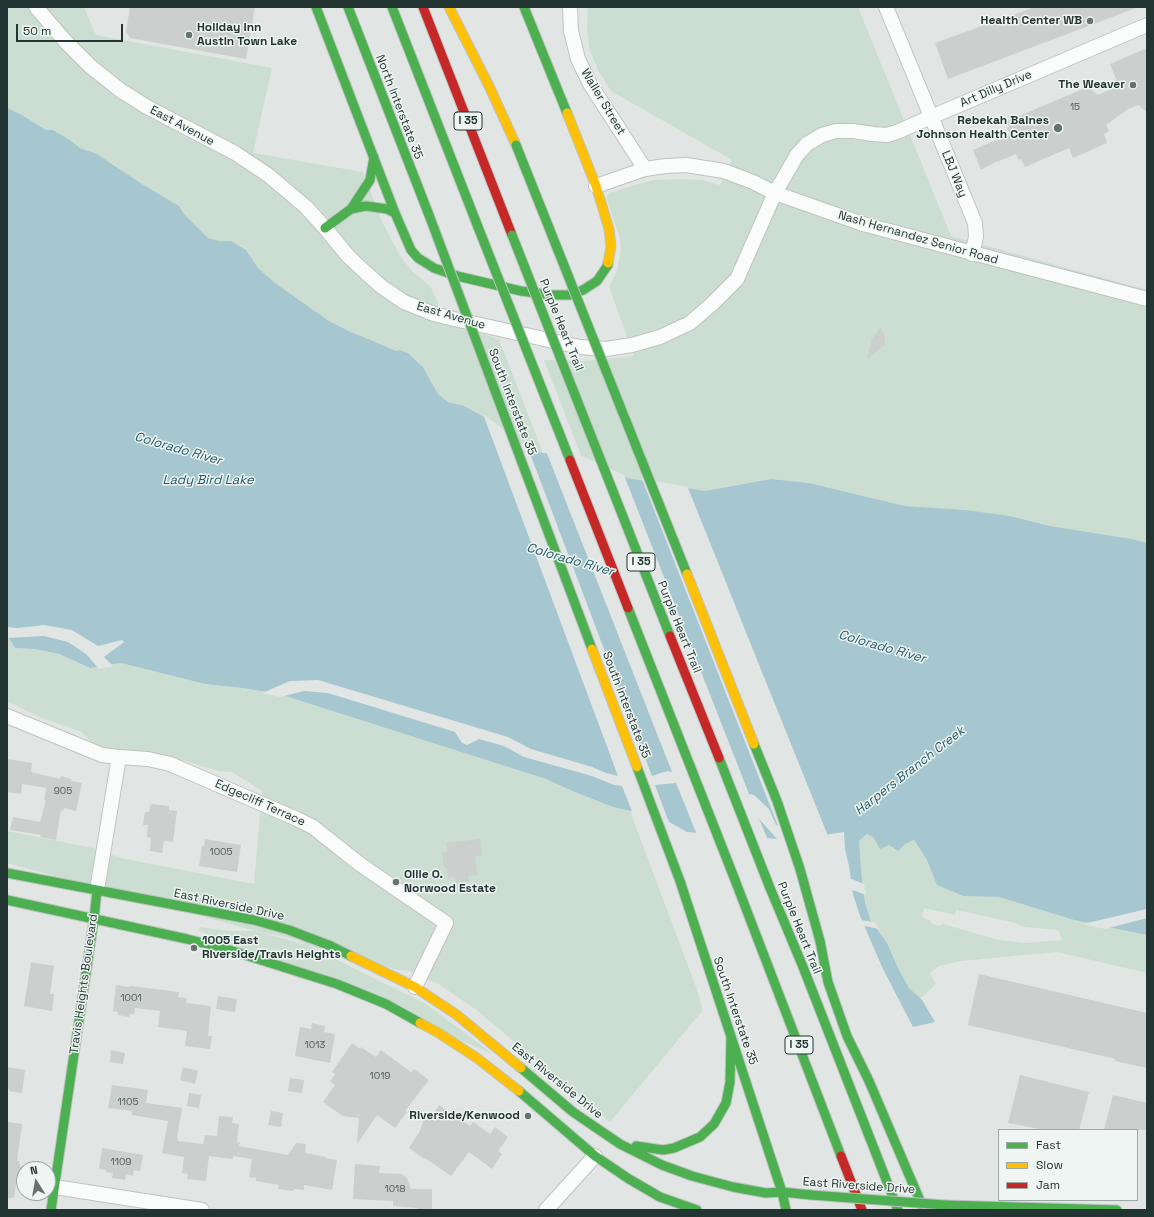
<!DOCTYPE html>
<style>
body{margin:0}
#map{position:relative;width:1154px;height:1217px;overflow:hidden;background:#e1e6e4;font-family:"Space Grotesk",sans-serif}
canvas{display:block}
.frame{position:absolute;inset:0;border:8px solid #223532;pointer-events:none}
.legend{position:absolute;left:998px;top:1129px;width:140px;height:72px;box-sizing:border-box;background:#eef5f2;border:1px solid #9ca8a5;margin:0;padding:5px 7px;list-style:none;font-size:12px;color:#223532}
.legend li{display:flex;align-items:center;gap:8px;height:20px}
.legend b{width:20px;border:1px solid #9ca8a5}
.north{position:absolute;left:16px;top:1161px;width:40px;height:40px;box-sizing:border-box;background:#eef5f2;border:1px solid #9ca8a5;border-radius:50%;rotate:349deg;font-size:11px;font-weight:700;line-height:16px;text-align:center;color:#223532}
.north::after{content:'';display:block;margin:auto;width:14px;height:18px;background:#657370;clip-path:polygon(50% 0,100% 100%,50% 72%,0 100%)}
.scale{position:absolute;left:16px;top:24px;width:107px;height:18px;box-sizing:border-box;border:2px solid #223532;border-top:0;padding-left:5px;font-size:12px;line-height:14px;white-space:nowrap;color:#223532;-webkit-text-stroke:3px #eef5f2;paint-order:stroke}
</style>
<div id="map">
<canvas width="1154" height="1217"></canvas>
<div class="frame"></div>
<ul class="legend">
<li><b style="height:5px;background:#4caf50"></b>Fast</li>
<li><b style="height:5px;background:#ffc107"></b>Slow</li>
<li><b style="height:5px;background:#c62828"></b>Jam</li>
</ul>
<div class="north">N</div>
<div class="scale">50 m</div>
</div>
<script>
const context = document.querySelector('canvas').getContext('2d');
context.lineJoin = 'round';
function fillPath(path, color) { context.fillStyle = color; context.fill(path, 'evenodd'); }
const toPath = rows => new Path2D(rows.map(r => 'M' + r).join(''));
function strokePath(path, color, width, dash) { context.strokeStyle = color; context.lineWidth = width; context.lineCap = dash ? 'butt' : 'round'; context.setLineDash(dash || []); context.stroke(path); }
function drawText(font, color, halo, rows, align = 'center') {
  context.font = font + ' "Space Grotesk",sans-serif'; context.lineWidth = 3; context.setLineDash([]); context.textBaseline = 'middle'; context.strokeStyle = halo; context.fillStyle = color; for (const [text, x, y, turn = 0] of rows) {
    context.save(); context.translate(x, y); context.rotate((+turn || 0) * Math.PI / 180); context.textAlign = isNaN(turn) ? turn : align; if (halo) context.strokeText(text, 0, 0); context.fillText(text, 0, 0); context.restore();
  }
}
fillPath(toPath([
 [7,7,84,7,96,35,272,68,253,153,363,172,381,219,400,256,413,272,430,286,448,324,499,339,543,453,529,451,464,406,448,402,438,394,431,380,417,360,408,353,400,350,396,351,373,341,351,332,329,321,275,283,258,268,246,250,231,241,219,241,208,238,184,214,179,206,142,184,108,161,87,150,80,148,70,140,53,130,46,130,22,115,7,108],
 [588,7,858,7,951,236,1147,290,1147,543,1132,539,1050,526,1010,516,965,510,905,506,809,483,771,479,705,491,627,478,582,458,544,360,582,361,634,356,609,287,617,270,621,249,619,235,606,197,610,193,634,185,654,180,679,179,702,180,720,185,732,160,611,91,598,70,590,51,587,30],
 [7,635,15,648,35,649,59,654,89,668,121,663,205,684,243,688,279,694,546,779,577,793,613,807,630,811,696,987,703,1010,610,1122,475,1009,440,985,407,970,398,970,7,863,7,831,93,848,121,858,254,884,262,791,232,772,219,771,204,767,169,756,134,750,112,749,101,747,91,742,82,732,39,717,7,701],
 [867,834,898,850,905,844,914,840,927,860,937,885,963,896,999,897,1074,920,1147,935,1147,973,1057,952,961,961,939,966,930,973,936,984,920,999,909,988,898,968,887,943,871,921,865,903,862,880,859,841],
 [924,908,955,915,956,910,1012,922,1024,927,1058,930,1062,940,1026,943,999,940,943,924,939,926,931,923,931,921,922,917],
 [200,927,229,931,256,931,295,939,426,1004,493,1054,199,931]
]), '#ccded2');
fillPath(toPath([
 [7,108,22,115,46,130,53,130,70,140,80,148,97,154,142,184,179,206,184,214,208,238,219,241,231,241,246,250,258,268,275,283,329,321,351,332,373,341,396,351,400,350,408,353,423,367,438,394,448,402,464,406,484,417,529,451,582,458,627,478,705,491,771,479,809,483,905,506,966,510,1010,516,1050,526,1132,539,1147,543,1147,935,1074,920,999,897,963,896,937,885,927,860,914,840,905,844,898,851,889,845,880,849,874,838,867,834,859,841,862,880,865,903,871,921,887,943,898,968,909,988,922,1000,935,1022,913,1027,883,969,860,916,853,894,849,866,845,849,844,832,791,840,687,832,662,818,613,807,577,793,546,779,279,694,243,688,205,684,121,663,90,668,59,654,35,649,15,648,7,635]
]), '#a6c6d0');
fillPath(toPath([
 [483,414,528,448,652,776,667,771,672,772,546,451,582,456,624,475,749,794,754,795,769,809,776,825,778,826,642,479,689,487,688,488,828,836,791,842,779,841,759,819,768,840,697,835,676,783,655,785,670,825,661,820,633,814,622,786,614,785,592,776,524,757,504,746,479,739,467,745,462,743,455,732,328,693,304,691,280,697,262,693,290,681,318,680,508,737,531,749,592,767,606,773,618,776],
 [44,625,72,630,98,646,122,640,124,642,104,657,113,666,99,669,86,654,68,642,44,636,7,638,7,627,18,628],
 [849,878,864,884,866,895,850,889],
 [851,895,861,920,874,922,880,929,864,926,880,968,913,1029,911,1028,881,970,858,917],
 [1147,909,1147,918,1105,929,1083,924]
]), '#e1e6e4');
fillPath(toPath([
 [130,7,255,7,246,59,130,38,126,32],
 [1035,7,1135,7,1136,8,948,79,935,43],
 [1147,48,1147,112,1138,105,1128,109,1106,125,1109,131,1104,134,1107,143,1073,158,1069,148,1025,167,1021,159,1019,160,1016,154,997,162,997,161,981,170,973,150,1010,134,1007,128,1009,127,1007,121,1090,86,1094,93,1096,92,1097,95,1119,86,1110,64],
 [881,327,885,338,885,344,881,348,867,359,872,339],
 [7,759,32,763,31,772,60,779,61,776,72,779,71,781,82,783,76,811,64,808,63,811,61,810,56,840,40,837,41,835,10,830,13,817,40,822,46,800,44,800,46,788,22,784,21,794,7,792],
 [151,804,169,806,169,810,177,811,173,842,164,841,162,853,150,851,151,838,147,837,148,825,143,825,145,812,149,812],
 [205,839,241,845,237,872,199,866,202,846,204,846],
 [480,839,482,855,475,856,477,875,468,876,469,882,456,884,455,877,448,878,447,868,444,868,442,853,447,852,446,843],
 [31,962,54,966,50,994,54,994,52,1011,24,1006],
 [979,974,1147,1013,1147,1068,1115,1061,1116,1059,968,1025],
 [116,985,129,987,130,986,179,992,178,997,187,998,186,1003,211,1006,208,1036,212,1036,210,1049,185,1046,187,1031,158,1027,160,1011,135,1008,134,1014,130,1014,129,1017,118,1015,118,1012,113,1011],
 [218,996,237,999,235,1012,216,1009],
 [312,1023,325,1026,324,1032,335,1034,330,1063,295,1056,300,1027,311,1029],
 [352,1043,360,1049,361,1047,376,1057,381,1050,411,1072,414,1069,429,1080,405,1111,407,1112,395,1128,377,1115,357,1144,359,1118,343,1116,323,1102,335,1085,330,1081,335,1074,332,1072],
 [111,1050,125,1053,123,1064,110,1062],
 [7,1067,25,1070,22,1093,9,1091,9,1089,7,1089],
 [183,1067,198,1071,195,1084,180,1080],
 [1020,1075,1089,1092,1079,1130,1045,1130,1008,1123],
 [290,1078,304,1080,302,1093,288,1091],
 [112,1085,148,1090,146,1103,182,1108,177,1138,178,1139,178,1141,203,1144,205,1135,217,1136,219,1116,233,1117,232,1123,239,1124,237,1142,240,1142,239,1146,288,1155,296,1143,306,1144,305,1153,326,1157,325,1158,337,1160,332,1190,304,1185,304,1190,294,1189,293,1191,278,1189,279,1185,256,1181,256,1178,249,1177,252,1159,233,1156,233,1159,209,1156,206,1181,187,1179,188,1174,182,1173,184,1157,162,1153,168,1121,132,1115,132,1111,108,1108],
 [189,1093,201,1095,199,1108,187,1106],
 [1113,1095,1147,1103,1147,1130,1104,1130],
 [439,1105,470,1126,473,1122,490,1134,495,1127,508,1137,498,1151,502,1154,492,1169,469,1152,451,1176,425,1158,424,1159,409,1148,420,1131,425,1115,432,1116],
 [271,1111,283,1113,281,1127,268,1125],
 [7,1122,22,1124,17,1161,19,1161,21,1169,20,1177,17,1177,14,1198,7,1198],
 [102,1148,143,1155,140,1171,134,1170,133,1176,126,1174,125,1180,112,1178,113,1173,106,1172,106,1170,99,1169],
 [355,1164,380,1166,379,1173,402,1174,407,1178,411,1189,432,1189,432,1210,417,1210,417,1208,393,1206,393,1201,353,1199]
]), '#cbcfce');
const street = toPath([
 [36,7,65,41,90,66,120,90,147,107,235,153,268,175,306,207,325,228,348,256,366,273,382,287,404,302,434,314,454,319,580,347,606,349,632,345,660,337,690,323,712,304,737,279,775,193,797,155,807,144,822,135,836,131,853,131,873,134,887,135,897,132,931,117,1147,25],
 [570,7,571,31,578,59,590,84,645,169],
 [886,7,975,223,976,237,972,254],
 [596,186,645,169,666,166,686,165,724,171,753,182,775,193,863,224,1147,299],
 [7,716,102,755,119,757,148,759,170,764,297,819,313,827,361,865,446,923,415,987],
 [97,890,119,757],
 [55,1187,202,1210],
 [546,1210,595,1156]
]);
const fast = toPath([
 [316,7,395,213,411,250,418,258,434,268,457,276,521,291,551,295,571,295,583,290,597,281,608,265,608,263],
 [348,7,429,215],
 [392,7,478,227],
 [524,7,567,113],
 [351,209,366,206,387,209,395,213],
 [325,228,351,209,370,180,374,157],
 [7,873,254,920,289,930,331,946,351,956],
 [735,880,841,1156],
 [680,881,782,1192,786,1210],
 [770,888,803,967,898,1210],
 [7,900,187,939,223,948,337,984,386,1004,420,1023],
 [820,941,828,982,847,1036,869,1081,924,1210],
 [521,1068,573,1112,620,1144,662,1165,692,1176,733,1187,766,1193,782,1192,811,1195],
 [519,1091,595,1156,629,1179,660,1197,697,1210],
 [636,1146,663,1150,674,1148,700,1137,714,1124,726,1103,730,1082,731,1037],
 [945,1205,1117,1210],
 [51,1210,94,919,97,890]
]);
const slow = toPath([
 [449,7,489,86,516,145],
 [567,113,596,186,609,229,611,246,608,263],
 [351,956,415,987,457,1015,521,1068],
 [420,1023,437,1032,477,1058,519,1091]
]);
const jam = toPath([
 [423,7,512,235],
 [841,1156,862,1210]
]);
strokePath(street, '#bec3c1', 16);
strokePath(fast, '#bdc3c1', 11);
strokePath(slow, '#bdc3c1', 11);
strokePath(jam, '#bdc3c1', 11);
strokePath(street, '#fafbfb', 14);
strokePath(fast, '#4caf50', 9);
strokePath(slow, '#ffc107', 9);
strokePath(jam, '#c62828', 9);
const fastBridge = toPath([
 [516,145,687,574],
 [429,215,592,649],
 [478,227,570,460],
 [512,235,670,636],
 [628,608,735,880],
 [754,744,777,801,800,869,820,941],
 [719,758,770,888],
 [637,767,680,881],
 [811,1195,945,1205]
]);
const slowBridge = toPath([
 [687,574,754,744],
 [592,649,637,767]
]);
const jamBridge = toPath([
 [570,460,628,608],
 [670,636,719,758]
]);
strokePath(fastBridge, '#bdc3c1', 11, []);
strokePath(slowBridge, '#bdc3c1', 11, []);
strokePath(jamBridge, '#bdc3c1', 11, []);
strokePath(fastBridge, '#4caf50', 9);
strokePath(slowBridge, '#ffc107', 9);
strokePath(jamBridge, '#c62828', 9);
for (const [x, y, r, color] of [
 [1090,21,4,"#657370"],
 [189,35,4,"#657370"],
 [1133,85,4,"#657370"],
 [1058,128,5,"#657370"],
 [396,882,4,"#657370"],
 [194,948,4,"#657370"],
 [528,1116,4,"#657370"]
]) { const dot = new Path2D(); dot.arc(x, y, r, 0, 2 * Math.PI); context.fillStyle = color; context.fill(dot); strokePath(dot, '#eef5f2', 1.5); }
drawText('10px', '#4c5c59', null, [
 ["15",1075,107],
 ["905",63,791],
 ["1005",221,852],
 ["1001",131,998],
 ["1013",315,1045],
 ["1019",380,1076],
 ["1105",128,1102],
 ["1109",121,1162],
 ["1018",395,1189]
]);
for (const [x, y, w] of [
 [468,121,28],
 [641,562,28],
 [799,1045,28]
]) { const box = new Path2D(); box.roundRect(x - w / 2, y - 9, w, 18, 3); context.fillStyle = '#eef5f2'; context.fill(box); strokePath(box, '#223532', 1); }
drawText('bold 11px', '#223532', null, [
 ["I 35",468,121],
 ["I 35",641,562],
 ["I 35",799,1045]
]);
drawText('bold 12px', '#223532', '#eef5f2', [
 ["Health Center WB",1082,21],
 ["Holiday Inn",197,28,"left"],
 ["Austin Town Lake",197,42,"left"],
 ["The Weaver",1125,85],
 ["Rebekah Baines",1049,121],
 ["Johnson Health Center",1049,135],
 ["Ollie O.",404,875,"left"],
 ["Norwood Estate",404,889,"left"],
 ["1005 East",202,941,"left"],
 ["Riverside/Travis Heights",202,955,"left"],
 ["Riverside/Kenwood",520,1116]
], 'right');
drawText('12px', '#223532', '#eef5f2', [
 ["Art Dilly Drive",996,89,-23],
 ["Waller Street",603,102,59],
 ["North Interstate 35",399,107,69],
 ["East Avenue",182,126,28],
 ["LBJ Way",954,174,68],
 ["Nash Hernandez Senior Road",918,238,16],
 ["East Avenue",451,316,16],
 ["Purple Heart Trail",561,325,68],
 ["South Interstate 35",512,402,69],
 ["Purple Heart Trail",679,627,68],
 ["South Interstate 35",626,705,69],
 ["Edgecliff Terrace",260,803,24],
 ["East Riverside Drive",229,905,12],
 ["Purple Heart Trail",799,928,68],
 ["Travis Heights Boulevard",84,984,-82],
 ["South Interstate 35",735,1011,71],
 ["East Riverside Drive",557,1081,39],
 ["East Riverside Drive",859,1186,4]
]);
drawText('italic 13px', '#245869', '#eef5f2', [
 ["Colorado River",178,449,16],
 ["Lady Bird Lake",208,480],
 ["Colorado River",570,560,16],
 ["Colorado River",882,647,16],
 ["Harpers Branch Creek",910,771,-38]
]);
</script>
